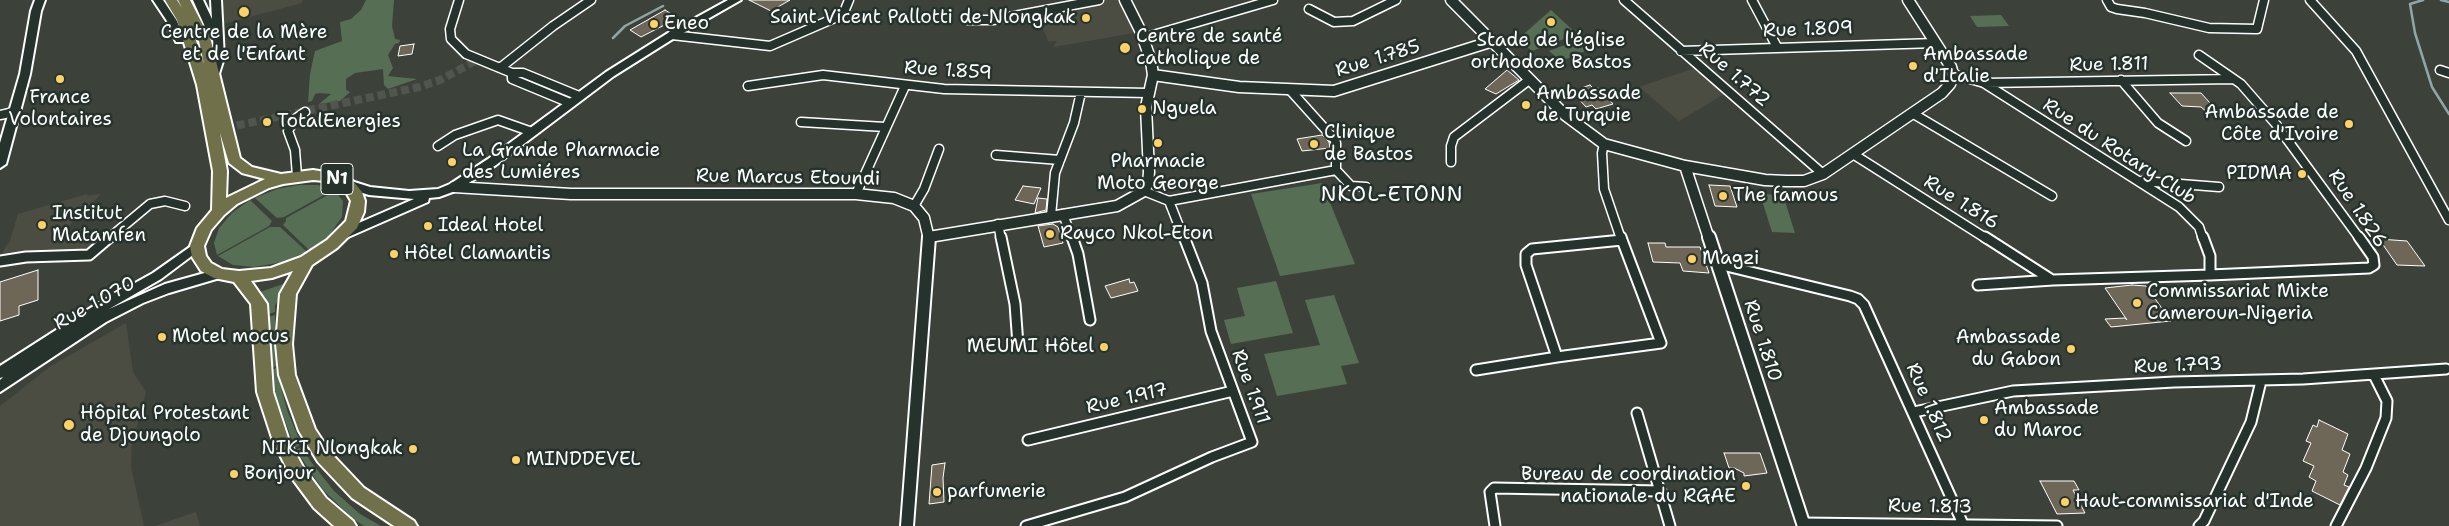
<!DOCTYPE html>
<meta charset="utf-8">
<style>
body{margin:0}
canvas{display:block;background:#3c423a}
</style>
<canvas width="2449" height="526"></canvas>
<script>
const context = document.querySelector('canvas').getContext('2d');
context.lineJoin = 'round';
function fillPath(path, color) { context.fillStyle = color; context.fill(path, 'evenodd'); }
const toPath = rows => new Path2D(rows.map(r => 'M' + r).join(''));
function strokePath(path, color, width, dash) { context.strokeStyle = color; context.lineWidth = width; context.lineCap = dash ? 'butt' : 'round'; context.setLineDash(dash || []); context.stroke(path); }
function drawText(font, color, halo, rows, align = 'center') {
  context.font = font + ' "Shantell Sans",sans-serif'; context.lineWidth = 5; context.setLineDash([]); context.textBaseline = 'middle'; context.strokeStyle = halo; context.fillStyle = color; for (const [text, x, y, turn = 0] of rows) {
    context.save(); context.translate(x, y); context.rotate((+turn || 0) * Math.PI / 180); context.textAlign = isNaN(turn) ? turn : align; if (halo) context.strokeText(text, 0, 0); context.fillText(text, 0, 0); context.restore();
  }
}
fillPath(toPath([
 [223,0,302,0,302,3,223,24],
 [1076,0,1120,0,1140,32,1053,47,1057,41,1048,41,1037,13,1054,3],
 [1695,68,1724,94,1679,121,1639,87],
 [87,194,87,196,101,194,60,235,71,236,72,241,100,241,87,255,1,256,7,244,9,244,18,214],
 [126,323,133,372,146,392,132,444,131,467,144,526,0,526,0,406,51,366],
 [196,512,200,526,155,526]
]), '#4b4d43');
fillPath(toPath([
 [366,0,394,0,392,26,395,39,400,40,399,43,395,44,388,55,393,68,388,76,417,79,388,89,384,85,383,69,355,73,346,79,346,90,350,92,340,101,319,104,331,94,319,93,315,94,312,101,308,102,310,74,315,51,342,41,340,22,351,19,361,10],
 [1551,10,1577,34,1532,51,1518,39],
 [2001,15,2009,26,1977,27,1970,16],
 [1575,41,1588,50,1561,61,1549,51],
 [1322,183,1355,264,1280,276,1251,194],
 [299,185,318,185,333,190,284,217,277,218,255,198,277,189],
 [335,191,343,201,342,217,328,237,309,250,283,225,286,221,286,218],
 [1760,194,1783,195,1795,233,1772,232],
 [250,200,272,221,269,226,217,255,214,243,219,228,232,213],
 [270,227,280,227,307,252,283,262,254,267,233,265,218,256],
 [1276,281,1293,333,1231,344,1224,320,1245,316,1237,288],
 [286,283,275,306,275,312,268,314,268,308,260,292],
 [1334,295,1359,363,1341,366,1347,384,1277,396,1264,354,1320,345,1305,300],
 [275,315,276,366,269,369,268,317],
 [276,368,287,410,301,444,295,448,274,391,270,371],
 [302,447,311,462,334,491,360,514,381,526,364,526,353,519,323,490,296,450]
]), '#566e53');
strokePath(toPath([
 [2423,0,2410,4,2415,33,2432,87,2449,114],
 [2441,0,2449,2],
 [613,38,625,26,663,6]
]), '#8fa5a6', 2.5);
const building = toPath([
 [749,0,790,0,771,11,749,0],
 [665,10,678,18,641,37,630,30,665,10],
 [414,44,412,54,398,56,400,46,414,44],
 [1507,70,1519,80,1496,94,1485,89,1507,70],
 [1590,85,1594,89,1598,88,1602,91,1613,104,1596,109,1592,105,1586,107,1576,96,1582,95,1579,92,1584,91,1581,88,1590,85],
 [2170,93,2201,93,2220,114,2208,113,2201,107,2182,106,2170,93],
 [1322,135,1329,142,1330,148,1302,151,1297,139,1322,135],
 [1709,185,1730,186,1737,207,1715,206,1709,185],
 [1023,186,1041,188,1034,204,1015,200,1023,186],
 [1038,198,1047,199,1046,210,1035,213,1038,198],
 [1053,224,1058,227,1063,243,1044,247,1038,226,1053,224],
 [2379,239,2407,241,2425,266,2397,265,2379,239],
 [1648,243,1665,243,1666,247,1700,247,1709,273,1683,271,1680,263,1653,262,1648,243],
 [38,270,38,300,19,306,19,315,0,321,0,282,38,270],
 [1129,279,1130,283,1134,282,1138,291,1111,298,1105,286,1129,279],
 [2132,285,2146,286,2171,321,2111,327,2105,319,2125,318,2127,320,2105,288,2132,285],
 [2319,420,2348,434,2342,450,2350,454,2343,472,2348,475,2344,485,2349,487,2340,505,2312,491,2316,481,2309,477,2314,466,2303,461,2311,443,2306,441,2313,425,2317,427,2319,420],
 [1724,453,1760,453,1767,473,1744,476,1744,473,1734,468,1729,468,1724,453],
 [945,463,943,478,944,502,929,504,932,465,945,463],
 [2040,481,2074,481,2079,490,2073,490,2085,513,2057,514,2040,481]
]);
fillPath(building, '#6e6657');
strokePath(building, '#fff', 1);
strokePath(toPath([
 [225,128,419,87,440,80,477,60]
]), '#50554e', 8, [8, 4]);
const minorFar1 = toPath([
 [459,0,450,29,451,39,466,54,512,73,523,73,579,96],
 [1624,0,1823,174],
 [1752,0,1777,47],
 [2107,0,2111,7,2117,9,2145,13,2209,28,2257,29,2264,0],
 [2310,0,2356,51,2449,220],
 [1309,9,1334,22,1353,21,1396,0],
 [968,20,993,20,1099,0],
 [672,35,770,46,837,17,844,12,849,0],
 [1143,38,1273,0],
 [1681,51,1936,43],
 [2199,55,2241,84,2275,123,2360,239],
 [500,68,553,26,591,0],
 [2440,70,2449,73],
 [512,73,512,79,570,103],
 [1953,74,1984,83,2179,207,2199,227,2203,239],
 [2121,80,2158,123,2186,141],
 [1985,83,2233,79],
 [748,86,823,75,944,89,1148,93],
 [1290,90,1334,139,1336,143,1336,170],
 [1912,113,2052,196],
 [0,115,14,112],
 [801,122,885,127],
 [1604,144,1602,153,1604,189,1621,239],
 [438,146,455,135,498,120,532,132],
 [1853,154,1987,239],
 [996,155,1060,160],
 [1451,162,1451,146,1454,137,1529,80],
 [297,176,295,150,288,131,295,119,305,112],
 [2142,181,2219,187],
 [1144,191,1169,201],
 [856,194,905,86],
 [1169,201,1336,170,1351,186,1366,187],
 [1169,201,1184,239],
 [914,206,924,189,939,149],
 [1063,214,1072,239],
 [1051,216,1055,173,1074,123,1081,92],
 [998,224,1001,239],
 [108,239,150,204,165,201,185,206]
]);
const minor = toPath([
 [1001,237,1015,304,1018,345],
 [1072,237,1078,254,1090,320],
 [1621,237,1622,240],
 [1985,237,2052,280],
 [1622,240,1661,343,1557,357,1526,265,1526,254,1532,249,1622,240],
 [0,261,26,257,89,255,110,237],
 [1718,264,1850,296,1858,299,1864,305,1963,524],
 [2210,275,2369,268,2374,265,2373,257,2359,237],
 [1978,285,2053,280,2210,275,2210,256,2203,237],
 [1476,370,1557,357],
 [1914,412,2013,391,2174,382,2303,379,2446,369],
 [1637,413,1670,526],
 [1028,440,1233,391],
 [1802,523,2057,526],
 [1026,526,1125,497,1212,457,1252,442,1211,331,1202,283,1184,237],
 [1495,526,1490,492,1494,488,1661,491],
 [2199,526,2204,521,2251,422,2261,381],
 [2336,526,2366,468,2386,418,2387,401,2374,375]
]);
const tertiaryFar1 = toPath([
 [1451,0,1565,115,1604,144,1685,166,1765,180,1786,181,1804,181,1823,174,1942,93,1950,84,1953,74,1951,67,1908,0],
 [1153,75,1239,87,1334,91,1493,41],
 [1685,166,1709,239],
 [454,187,571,194,856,194,894,198,914,206,924,218,929,239],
 [929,237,1117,206,1144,191,1148,183,1149,172,1146,107,1153,75,1151,61,1141,32,1125,0]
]);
const tertiary = toPath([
 [1709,237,1804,526],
 [907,526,929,237]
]);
const secondary = toPath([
 [35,0,45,0,41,11,30,74,6,164,0,168,0,143,20,74,31,11,35,0],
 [153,0,163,0,177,21,183,37,193,38,193,42,176,42,167,21,153,0],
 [193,0,203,0,212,19,211,0,221,0,224,58,218,77,214,78,209,75,214,58,213,36,207,31,193,0],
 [728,0,741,0,676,37,614,76,496,165,458,190,439,197,429,198,428,202,346,238,338,238,336,235,338,232,414,199,369,195,344,187,342,184,344,181,348,180,370,187,409,191,438,189,450,184,488,159,606,72,668,33,728,0],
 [197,242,201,243,203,246,201,249,161,279,109,309,165,284,219,269,223,271,225,274,223,277,169,293,143,303,106,322,0,392,0,380,3,377,0,378,0,366,92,307,153,273,197,242]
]);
const trunk = toPath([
 [165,0,177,0,182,8,178,0,190,0,211,41,240,158,252,167,281,174,313,170,332,173,353,181,362,192,365,201,364,212,357,228,337,248,312,265,296,294,292,344,295,375,315,429,330,452,364,488,414,521,417,526,394,526,352,498,318,462,299,431,279,375,276,344,280,294,293,271,272,278,251,281,267,304,273,392,289,441,303,467,326,498,353,521,356,526,334,526,314,508,291,477,273,441,257,392,251,304,234,282,214,278,201,271,192,257,190,246,197,228,212,210,213,171,197,85,177,20,165,0],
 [191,26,199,41,204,64,191,26],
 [220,133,229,163,242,173,265,179,226,198,227,171,220,133],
 [313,180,325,181,343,187,351,201,346,221,327,240,301,257,271,268,239,271,222,269,211,263,206,256,204,246,211,230,224,215,237,204,269,188,283,184,313,180]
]);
strokePath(minorFar1, '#fff', 11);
strokePath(minor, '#fff', 13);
strokePath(tertiaryFar1, '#fff', 13);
strokePath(tertiary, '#fff', 16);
strokePath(secondary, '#fff', 4);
strokePath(trunk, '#fff', 4);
strokePath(minorFar1, '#26332d', 8);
strokePath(minor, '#26332d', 9);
strokePath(tertiaryFar1, '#26332d', 10);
strokePath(tertiary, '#26332d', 12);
fillPath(secondary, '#26332d');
fillPath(trunk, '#70704a');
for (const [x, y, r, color] of [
 [244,12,6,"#ffd166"],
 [1086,18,5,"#ffd166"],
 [1551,22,5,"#ffd166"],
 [654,24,5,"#ffd166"],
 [1125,48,6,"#ffd166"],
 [1913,66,5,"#ffd166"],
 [60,79,5,"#ffd166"],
 [1526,105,5,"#ffd166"],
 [1142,109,5,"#ffd166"],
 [267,122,5,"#ffd166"],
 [2349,124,5,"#ffd166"],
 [1158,143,5,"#ffd166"],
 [1314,144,5,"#ffd166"],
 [452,162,5,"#ffd166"],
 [2302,174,5,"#ffd166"],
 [1723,196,5,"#ffd166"],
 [42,225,5,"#ffd166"],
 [428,226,5,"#ffd166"],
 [1050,234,5,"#ffd166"],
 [394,254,5,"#ffd166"],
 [1692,259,5,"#ffd166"],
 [2137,303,5,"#ffd166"],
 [162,337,5,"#ffd166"],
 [1104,347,5,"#ffd166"],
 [2071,349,5,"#ffd166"],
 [1984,420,5,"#ffd166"],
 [69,425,6,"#ffd166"],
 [413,449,5,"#ffd166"],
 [516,460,5,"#ffd166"],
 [234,474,5,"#ffd166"],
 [1746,486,5,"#ffd166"],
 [937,492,5,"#ffd166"],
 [2065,502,5,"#ffd166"]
]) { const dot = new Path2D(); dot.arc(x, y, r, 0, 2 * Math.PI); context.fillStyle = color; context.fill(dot); strokePath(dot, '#26332d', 2); }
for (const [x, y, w] of [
 [337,179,32]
]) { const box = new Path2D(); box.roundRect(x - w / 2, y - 15.5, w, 31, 4); context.fillStyle = '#26332d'; context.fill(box); strokePath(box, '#fff', 1); }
drawText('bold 18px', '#fff', null, [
 ["N1",337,179]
]);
drawText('19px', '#fff', '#26332d', [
 ["Saint Vicent Pallotti de Nlongkak",1076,18,"right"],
 ["Eneo",664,24],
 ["Centre de la Mère",244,33,"center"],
 ["et de l'Enfant",244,55,"center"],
 ["Centre de santé",1136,37],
 ["catholique de",1136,59],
 ["Stade de l'église",1551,41,"center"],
 ["orthodoxe Bastos",1551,63,"center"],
 ["Ambassade",1923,55],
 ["d'Italie",1923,77],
 ["Ambassade",1536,94],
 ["de Turquie",1536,116],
 ["France",60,98,"center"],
 ["Volontaires",60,120,"center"],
 ["Nguela",1152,109],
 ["Ambassade de",2339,113,"right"],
 ["Côte d'Ivoire",2339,135,"right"],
 ["TotalEnergies",277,122],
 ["Clinique",1324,133],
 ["de Bastos",1324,155],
 ["La Grande Pharmacie",462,151],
 ["des Lumiéres",462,173],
 ["Pharmacie",1158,162,"center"],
 ["Moto George",1158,184,"center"],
 ["PIDMA",2292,174,"right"],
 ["The famous",1733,196],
 ["Institut",52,214],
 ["Matamfen",52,236],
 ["Ideal Hotel",438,226],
 ["Rayco Nkol-Eton",1060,234],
 ["Hôtel Clamantis",404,254],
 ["Magzi",1702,259],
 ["Commissariat Mixte",2147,292],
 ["Cameroun-Nigeria",2147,314],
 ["Motel mocus",172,337],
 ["Ambassade",2061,338,"right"],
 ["du Gabon",2061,360,"right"],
 ["MEUMI Hôtel",1094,347,"right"],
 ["Ambassade",1994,409],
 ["du Maroc",1994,431],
 ["Hôpital Protestant",80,414],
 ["de Djoungolo",80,436],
 ["NIKI Nlongkak",403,449,"right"],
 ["MINDDEVEL",526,460],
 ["Bonjour",244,474],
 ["Bureau de coordination",1736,475,"right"],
 ["nationale du RGAE",1736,497,"right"],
 ["parfumerie",947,492],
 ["Haut-commissariat d'Inde",2075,502]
], 'left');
drawText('19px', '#fff', '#26332d', [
 ["Rue 1.809",1808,30,-2],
 ["Rue 1.785",1378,59,-17],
 ["Rue 1.811",2109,65,-1],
 ["Rue 1.859",948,71,4],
 ["Rue 1.772",1734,75,41],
 ["Rue du Rotary Club",2119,152,33],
 ["Rue Marcus Etoundi",788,178,1],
 ["Rue 1.816",1961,203,32],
 ["Rue 1.826",2357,209,56],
 ["Rue 1.070",95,304,-29],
 ["Rue 1.810",1762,341,72],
 ["Rue 1.793",2178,366,-2],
 ["Rue 1.911",1250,387,70],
 ["Rue 1.917",1127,399,-13],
 ["Rue 1.812",1928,403,66],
 ["Rue 1.813",1930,507,1]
]);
context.letterSpacing = '1px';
drawText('21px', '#fff', '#26332d', [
 ["NKOL-ETONN",1392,196]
]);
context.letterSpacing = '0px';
</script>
